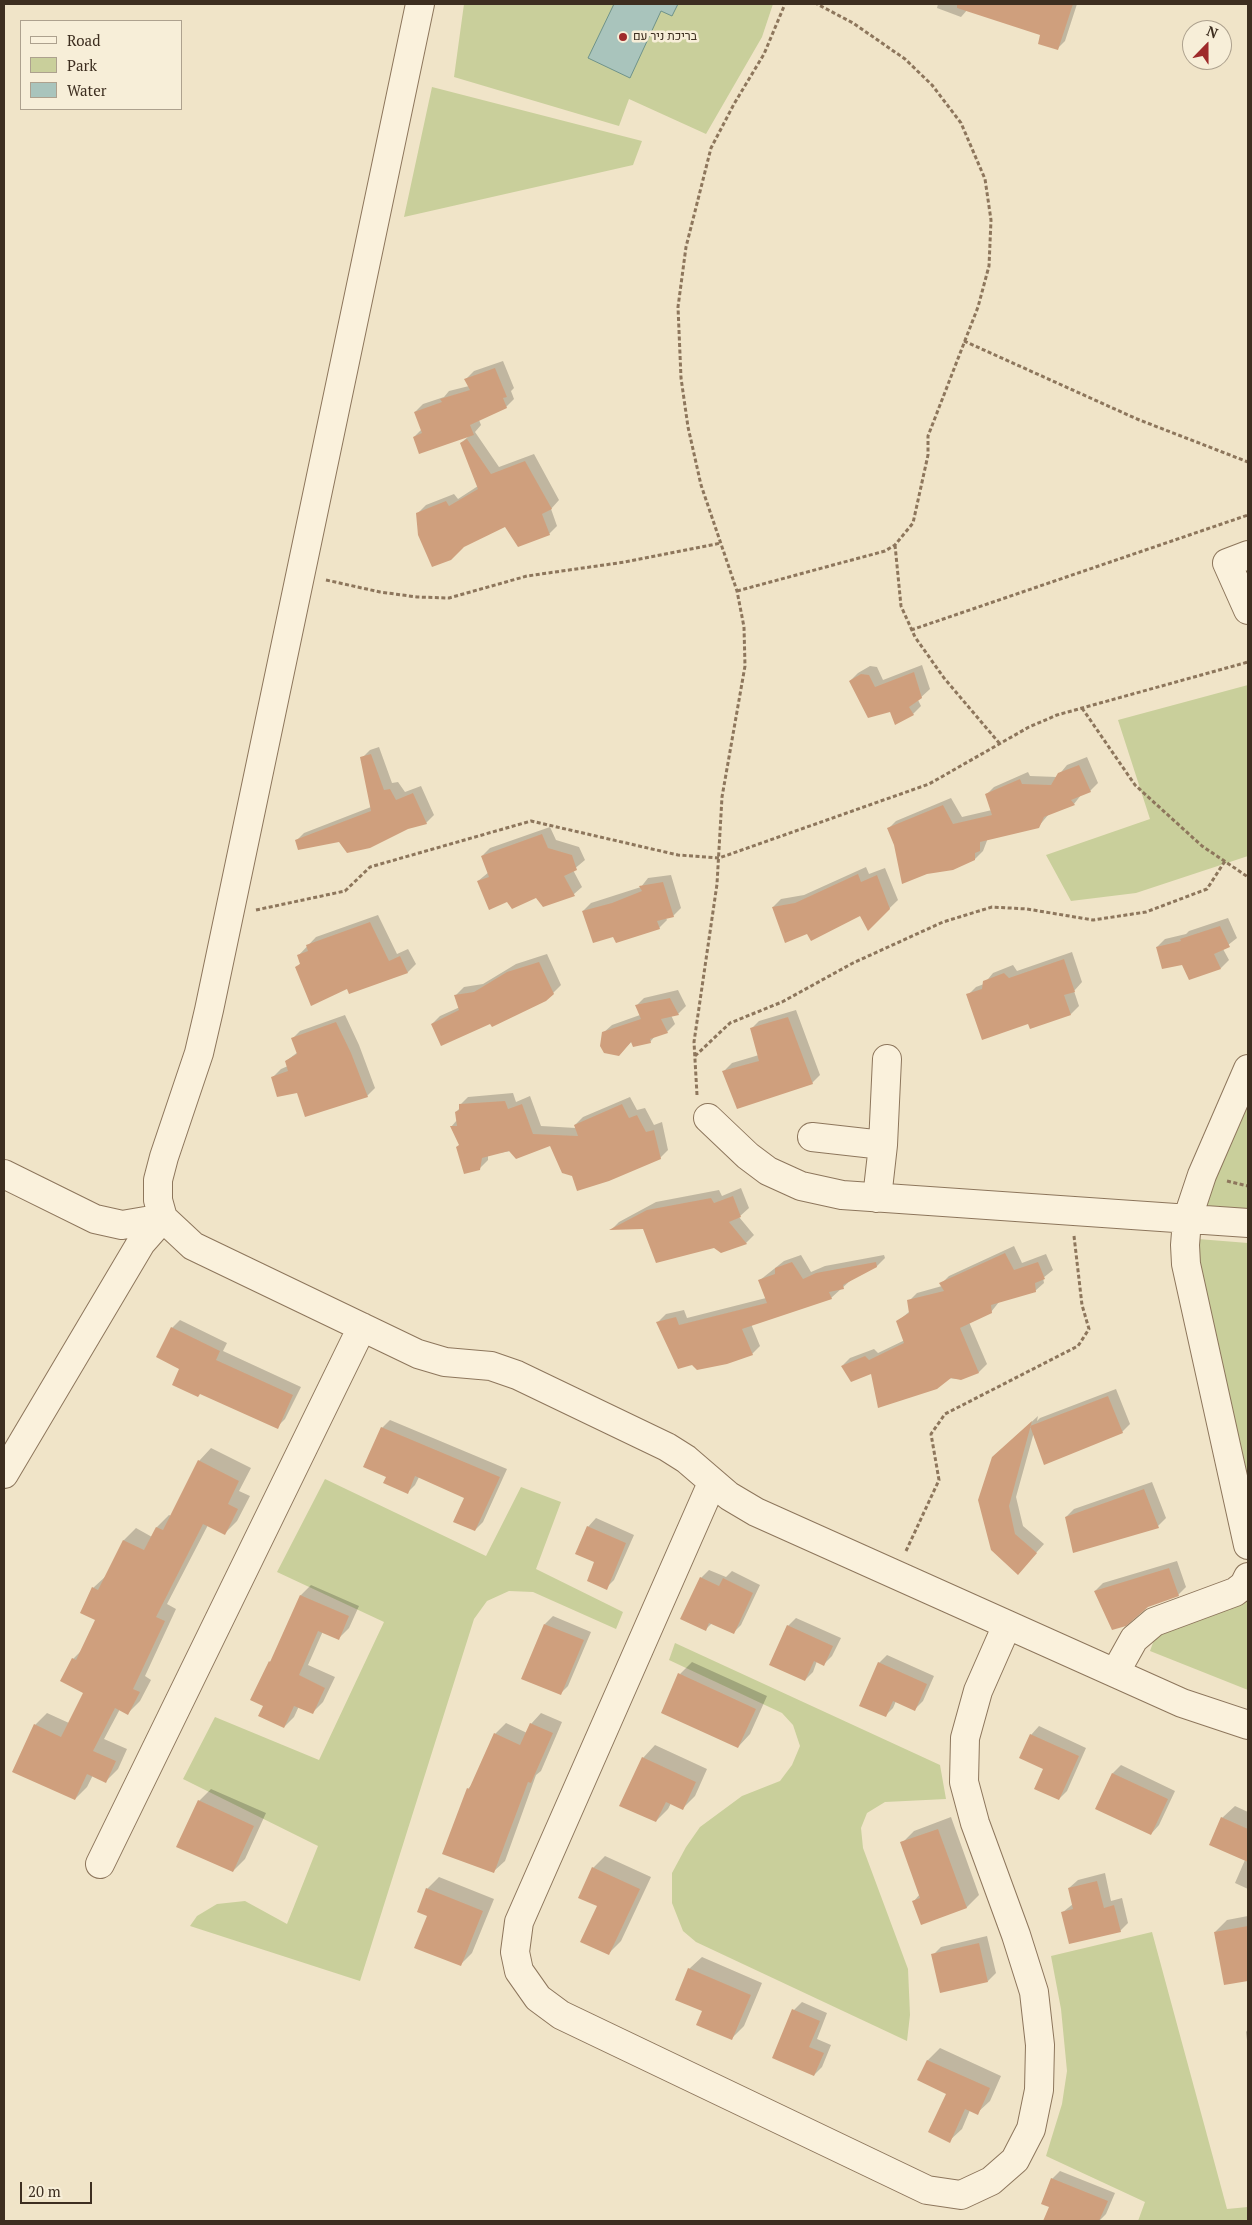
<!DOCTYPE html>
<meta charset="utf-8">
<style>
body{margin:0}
#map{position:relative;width:1252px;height:2225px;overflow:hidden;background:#f0e4c8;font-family:"PT Serif",serif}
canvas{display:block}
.frame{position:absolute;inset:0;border:5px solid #3d2e20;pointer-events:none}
.legend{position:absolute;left:20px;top:20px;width:162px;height:90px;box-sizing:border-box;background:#f7eed8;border:1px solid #ada18e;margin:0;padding:6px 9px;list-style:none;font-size:15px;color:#3d2e20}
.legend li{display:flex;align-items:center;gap:10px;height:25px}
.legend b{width:25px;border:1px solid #ada18e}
.north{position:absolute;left:1182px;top:20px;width:50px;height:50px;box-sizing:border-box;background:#f7eed8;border:1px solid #ada18e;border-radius:50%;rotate:22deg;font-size:14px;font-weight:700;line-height:20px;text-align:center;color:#3d2e20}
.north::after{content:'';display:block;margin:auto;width:18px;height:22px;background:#9e2a2b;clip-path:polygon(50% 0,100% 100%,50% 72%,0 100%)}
.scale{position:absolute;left:20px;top:2182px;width:72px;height:22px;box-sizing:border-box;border:2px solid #3d2e20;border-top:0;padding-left:6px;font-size:15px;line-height:18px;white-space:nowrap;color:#3d2e20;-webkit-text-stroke:4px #f7eed8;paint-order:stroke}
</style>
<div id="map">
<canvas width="1252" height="2225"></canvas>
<div class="frame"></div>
<ul class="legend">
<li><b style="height:6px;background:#faf1dc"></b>Road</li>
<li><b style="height:14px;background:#c9cf9b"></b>Park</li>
<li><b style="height:14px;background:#a9c4bc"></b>Water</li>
</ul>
<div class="north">N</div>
<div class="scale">20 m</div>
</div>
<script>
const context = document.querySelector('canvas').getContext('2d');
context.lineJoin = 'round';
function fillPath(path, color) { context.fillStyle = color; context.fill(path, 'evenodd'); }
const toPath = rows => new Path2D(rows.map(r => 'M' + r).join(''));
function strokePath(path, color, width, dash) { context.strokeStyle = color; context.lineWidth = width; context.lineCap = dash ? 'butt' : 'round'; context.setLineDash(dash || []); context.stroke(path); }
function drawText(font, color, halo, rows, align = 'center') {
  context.font = font + ' "PT Serif",Heebo,serif'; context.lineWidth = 5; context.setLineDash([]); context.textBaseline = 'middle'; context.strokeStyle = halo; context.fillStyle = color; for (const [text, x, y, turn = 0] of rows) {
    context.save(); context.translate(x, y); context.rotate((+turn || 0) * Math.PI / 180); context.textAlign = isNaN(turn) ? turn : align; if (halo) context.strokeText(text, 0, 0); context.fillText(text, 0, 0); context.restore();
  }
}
fillPath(toPath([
 [464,4,773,4,762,37,706,134,629,99,619,126,454,77],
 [432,87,642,141,633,165,404,217],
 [1248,685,1248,856,1136,893,1071,901,1046,855,1150,819,1118,720],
 [1248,1095,1248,1214,1205,1212,1209,1187],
 [1198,1239,1248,1243,1248,1509,1198,1268],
 [325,1479,486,1556,521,1487,561,1502,536,1569,623,1612,616,1629,533,1592,509,1591,487,1601,474,1619,360,1981,190,1926,197,1916,217,1904,245,1901,287,1924,318,1846,183,1779,215,1717,319,1760,384,1622,277,1572],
 [1248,1597,1248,1690,1150,1651,1154,1640,1164,1630],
 [675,1643,940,1765,946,1799,885,1802,867,1813,861,1828,863,1848,908,1969,910,2015,907,2041,696,1942,683,1931,672,1903,672,1873,686,1847,700,1827,742,1796,780,1781,792,1765,800,1746,793,1725,782,1713,669,1660],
 [1152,1932,1227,2209,1248,2207,1248,2221,1138,2221,1145,2202,1046,2156,1062,2104,1067,2071,1061,2009,1051,1956]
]), '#c9cf9b');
const water = toPath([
 [614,4,678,4,672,16,661,11,630,78,588,58,614,4]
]);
fillPath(water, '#a9c4bc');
strokePath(water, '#6f938a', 1);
fillPath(toPath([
 [938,4,1077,4,1065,41,1057,49,1042,34,968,9,961,17,937,8],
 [503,361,514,388,511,391,514,399,506,407,479,420,481,425,475,432,499,467,534,454,559,500,551,509,557,526,549,534,506,525,464,546,418,513,426,505,454,494,458,499,478,486,461,443,470,435,414,437,422,429,415,412,423,404,444,397,449,391,469,386,466,379,474,371],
 [922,665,930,689,918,700,921,706,913,714,891,711,850,681,858,673,870,666,877,667,883,680],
 [379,747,392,783,398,782,405,792,421,786,434,815,426,823,340,841,296,841,304,833,371,807,362,758,370,750],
 [1087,757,1098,783,1090,791,1081,795,1074,804,1049,814,1038,827,988,838,983,851,975,859,895,845,888,829,896,821,951,798,962,817,992,810,986,795,994,787,1028,772,1030,776,1057,777,1067,765],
 [550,827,556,840,579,847,585,860,573,870,582,887,574,894,507,900,478,881,489,872,482,856,490,848],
 [866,867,869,874,885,868,898,900,868,929,860,915,807,932,773,907,781,899,804,895],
 [671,875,681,908,673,916,666,918,667,920,659,928,613,936,583,911,591,903,641,887,648,878],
 [378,915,397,954,408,949,416,964,408,972,348,988,297,967,301,963,298,956,316,937],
 [1228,918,1237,938,1223,949,1229,960,1221,968,1182,964,1157,947,1165,939,1186,934,1189,931],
 [1072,952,1082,982,1074,991,1079,1006,1071,1014,1031,1027,1029,1022,968,995,976,987,984,984,993,973,1013,965,1017,971],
 [547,954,561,985,546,1000,491,1022,432,1024,440,1016,460,1007,456,995,464,987,483,984,516,964],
 [678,990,686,1006,678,1014,671,1015,675,1024,667,1032,656,1035,650,1042,632,1041,619,1055,603,1033,612,1025,640,1015,636,1006,644,998],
 [796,1010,820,1075,812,1083,724,1071,732,1063,759,1055,751,1029,759,1021],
 [345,1015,359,1045,375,1088,367,1096,298,1092,273,1077,281,1069,288,1066,286,1061,298,1052,292,1039,300,1031],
 [513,1093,516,1102,530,1096,541,1126,576,1128,575,1125,583,1117,630,1097,637,1110,645,1108,654,1125,662,1122,668,1150,660,1158,573,1175,550,1144,488,1155,488,1160,479,1169,460,1145,451,1127,457,1120,456,1112,460,1108,460,1105,468,1097],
 [741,1188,749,1208,739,1217,754,1235,746,1243,721,1252,715,1247,644,1228,612,1229,619,1222,656,1202,719,1190,722,1196],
 [1014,1246,1022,1263,1046,1254,1053,1270,1043,1278,1044,1283,1035,1291,999,1302,991,1312,969,1322,987,1364,979,1372,961,1379,871,1373,842,1366,850,1358,874,1349,878,1353,905,1340,897,1322,910,1311,909,1301,917,1293,942,1286,941,1284,949,1276],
 [801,1255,811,1272,825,1266,884,1255,885,1258,877,1266,851,1280,831,1298,751,1324,760,1346,752,1354,658,1322,666,1314,684,1310,687,1318,766,1298,760,1280,784,1261],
 [180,1320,227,1343,223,1351,301,1387,285,1419,277,1427,181,1368,172,1328],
 [1116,1389,1130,1424,1122,1432,1034,1432,1016,1497,1023,1526,1044,1544,1018,1573,992,1550,1002,1449,1038,1416,1037,1421,1040,1418],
 [390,1420,507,1469,483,1522,475,1530,466,1498,419,1477,415,1485,407,1493,388,1477,382,1428],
 [211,1448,251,1468,239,1491,250,1496,237,1521,225,1533,208,1525,167,1604,176,1609,145,1676,151,1680,140,1701,128,1713,120,1709,104,1739,127,1749,118,1769,106,1781,93,1775,87,1787,75,1799,35,1725,47,1713,69,1723,85,1692,62,1680,73,1659,82,1650,96,1620,93,1588,106,1576,124,1540,136,1528,152,1537,157,1527,169,1515,172,1516,199,1461],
 [1152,1482,1166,1518,1158,1526,1066,1517,1074,1509],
 [596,1518,634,1535,614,1580,606,1588,596,1562,588,1527],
 [1177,1561,1186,1587,1178,1595,1148,1606,1095,1591,1103,1583],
 [709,1570,726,1577,732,1571,760,1585,741,1625,733,1633,712,1623,705,1630,682,1618,701,1578],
 [311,1585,359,1606,349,1628,339,1638,323,1631,308,1665,335,1677,323,1702,312,1713,299,1706,294,1717,284,1727,264,1706,270,1662,273,1658,301,1595],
 [553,1616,591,1632,568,1686,560,1694,545,1624],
 [796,1618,841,1638,832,1656,824,1664,817,1661,813,1672,805,1680,788,1626],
 [887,1655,934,1676,923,1701,915,1709,896,1701,893,1708,885,1716,879,1663],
 [692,1662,767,1696,750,1734,738,1747,680,1674],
 [541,1713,562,1722,541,1771,536,1775,505,1861,494,1871,468,1789,473,1783,495,1734,506,1723,527,1733,531,1724],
 [1039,1726,1086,1748,1067,1791,1059,1799,1044,1768,1021,1758,1031,1735],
 [655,1745,707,1769,695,1796,683,1808,671,1803,668,1809,656,1821,643,1758],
 [1121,1765,1175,1791,1159,1825,1151,1834,1097,1808,1113,1773],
 [211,1789,266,1813,245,1859,233,1871,199,1801],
 [1235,1806,1248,1812,1248,1889,1235,1883,1245,1860,1222,1818],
 [951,1817,979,1895,967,1907,922,1923,914,1901,920,1894,902,1843,914,1831],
 [605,1856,651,1877,621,1941,609,1953,593,1868],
 [1105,1873,1111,1901,1122,1898,1128,1923,1120,1931,1063,1912,1073,1904,1069,1888,1078,1880],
 [439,1877,494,1899,472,1953,460,1965,429,1915,427,1889],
 [1248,1916,1248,1979,1225,1984,1215,1932,1227,1920],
 [987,1936,996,1973,988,1981,933,1955,941,1947],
 [702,1957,762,1983,744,2026,731,2039,703,2011,689,1969],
 [802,2002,827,2013,817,2039,831,2045,822,2067,814,2075,794,2010],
 [1248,2029,1248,2048,1246,2032],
 [940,2048,1001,2076,990,2101,977,2113,970,2110,962,2129,949,2141,948,2093,919,2080,928,2060],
 [1060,2171,1115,2193,1106,2214,1099,2221,1088,2218,1086,2221,1044,2221,1050,2206,1052,2179]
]), '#0003');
fillPath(toPath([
 [957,4,1073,4,1058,50,1038,44,1040,35,957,8],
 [495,368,507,397,503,398,507,408,470,425,474,435,419,454,413,437,422,433,414,412,442,402,440,399,470,390,464,379],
 [467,439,491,474,525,461,552,509,542,514,550,535,518,547,505,527,464,547,451,560,432,567,418,535,416,513,446,501,449,506,478,489,460,443],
 [914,672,922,698,909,707,914,715,895,725,890,712,868,718,849,681,861,674,869,675,875,687],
 [371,754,384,790,390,789,396,800,413,793,427,824,408,829,370,848,347,853,339,842,298,850,295,840,371,811,360,757],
 [1079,765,1091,792,1071,800,1075,805,1044,817,1039,828,980,842,980,851,975,853,975,860,953,870,927,874,902,884,894,845,887,828,943,805,953,824,992,815,985,794,1020,779,1022,784,1051,785,1058,773],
 [542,834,548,848,572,855,577,870,564,876,575,896,543,907,536,898,512,909,507,902,489,910,477,881,489,877,481,856],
 [858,874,861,882,877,875,890,909,868,931,860,916,811,941,807,934,785,943,772,907,795,903],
 [663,882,674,917,657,921,660,929,616,943,613,937,593,943,582,911,612,903,642,891,639,886],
 [370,922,389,961,400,956,408,973,349,994,347,989,311,1006,295,967,300,964,297,955,308,951,306,945],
 [1220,926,1230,947,1214,954,1221,969,1189,980,1182,965,1162,969,1156,947,1181,941,1180,939],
 [1064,959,1075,992,1064,995,1071,1015,1030,1029,1028,1024,982,1040,966,994,982,989,983,981,1004,973,1009,978],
 [539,962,554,994,546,1001,492,1027,490,1024,441,1046,431,1024,459,1010,454,995,474,992,507,972],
 [670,998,679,1015,661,1019,668,1033,650,1039,651,1043,633,1047,631,1042,619,1056,604,1053,600,1046,602,1032,641,1019,635,1005],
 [788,1017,813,1084,737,1109,722,1071,759,1061,750,1028],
 [336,1022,351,1053,368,1097,305,1117,297,1093,277,1097,271,1077,288,1071,285,1061,297,1054,291,1038],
 [505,1101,508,1109,522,1104,533,1134,578,1136,574,1125,622,1104,629,1118,637,1115,646,1132,654,1130,661,1159,609,1181,577,1191,572,1176,562,1173,550,1146,516,1159,509,1151,482,1158,480,1170,464,1174,456,1147,459,1145,450,1126,457,1126,455,1112,459,1110,459,1104],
 [733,1196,741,1217,729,1222,747,1244,721,1253,714,1248,656,1263,643,1229,609,1230,647,1210,711,1198,714,1203],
 [1005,1253,1014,1270,1038,1262,1045,1279,1035,1283,1036,1292,991,1305,992,1313,960,1328,979,1373,961,1380,951,1378,937,1389,878,1408,871,1374,851,1382,841,1366,865,1356,869,1360,904,1343,896,1321,909,1313,907,1300,944,1291,939,1283],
 [792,1262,803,1279,816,1273,876,1262,877,1267,843,1285,844,1289,829,1292,832,1299,742,1329,753,1355,727,1364,697,1370,692,1365,678,1369,656,1322,676,1317,679,1325,767,1303,758,1280,775,1274,775,1268],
 [171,1327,220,1351,216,1360,293,1395,278,1429,200,1394,198,1397,172,1385,179,1369,156,1357],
 [1108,1396,1123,1433,1044,1465,1030,1426],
 [1032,1421,1009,1506,1015,1534,1037,1553,1018,1575,991,1550,978,1500,992,1457],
 [381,1427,500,1477,475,1531,453,1522,464,1498,415,1476,408,1494,383,1483,386,1477,363,1467],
 [198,1460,239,1481,228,1504,238,1509,225,1535,203,1524,156,1617,165,1621,133,1689,140,1692,128,1715,115,1708,93,1751,116,1761,106,1783,87,1774,75,1800,12,1772,34,1724,61,1737,83,1693,60,1681,72,1658,76,1660,95,1620,80,1613,92,1587,98,1590,123,1540,144,1550,156,1527,163,1530],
 [1144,1489,1159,1528,1073,1553,1065,1517],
 [587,1526,626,1543,607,1590,587,1581,594,1562,575,1554],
 [1169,1568,1179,1596,1148,1607,1126,1626,1112,1630,1094,1591],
 [700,1577,719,1586,723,1578,753,1593,734,1634,709,1623,706,1631,680,1619],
 [300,1595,349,1616,339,1640,318,1631,299,1675,325,1688,313,1714,294,1706,284,1728,258,1716,263,1706,250,1700,269,1661,270,1662],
 [544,1624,584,1640,561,1695,521,1679],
 [787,1625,833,1646,824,1666,814,1661,805,1681,769,1665],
 [878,1662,927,1684,915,1711,893,1701,886,1717,859,1706],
 [678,1673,756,1709,738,1748,661,1713],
 [530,1723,553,1733,531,1783,528,1782,494,1873,442,1854,467,1788,469,1789,494,1733,520,1745],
 [1030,1734,1079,1756,1059,1800,1034,1789,1043,1769,1019,1758],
 [642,1757,696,1782,683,1810,666,1802,656,1822,619,1806],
 [1112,1773,1168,1799,1151,1835,1095,1809],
 [198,1800,254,1826,233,1872,176,1847],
 [1221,1817,1248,1829,1248,1862,1209,1845],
 [938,1829,967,1908,921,1925,912,1901,920,1898,900,1842],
 [592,1867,640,1889,609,1955,580,1942,597,1906,578,1898],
 [1097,1881,1104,1908,1114,1905,1121,1932,1069,1944,1061,1912,1073,1909,1068,1888],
 [426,1888,483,1911,461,1966,414,1948,427,1916,417,1912],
 [1248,1926,1248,1981,1224,1985,1214,1932],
 [979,1943,988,1982,940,1993,931,1954],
 [688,1968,751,1995,732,2040,696,2025,702,2011,675,2000],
 [792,2009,820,2021,809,2047,824,2053,814,2076,772,2058],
 [927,2060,990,2088,978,2115,965,2109,950,2143,928,2132,946,2094,917,2080],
 [1051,2178,1108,2201,1099,2221,1043,2221,1049,2207,1041,2204]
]), '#cf9f7d');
const minor = toPath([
 [420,4,209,1010,199,1053,164,1157,158,1180,158,1200,163,1218,193,1246,418,1354,445,1362,491,1366,517,1375,667,1447,686,1459,729,1496,756,1512,1182,1703,1248,1725],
 [1248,555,1227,563,1248,610],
 [1248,1069,1202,1175,1187,1220,1185,1245,1186,1264,1248,1545],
 [708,1118,748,1156,768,1171,801,1186,842,1195,1248,1223],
 [812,1137,883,1145,877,1198],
 [883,1145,887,1059],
 [4,1174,95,1219,122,1225,163,1218],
 [4,1474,141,1243,163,1218],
 [712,1483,519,1922,515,1952,519,1971,538,1998,561,2015,927,2190,961,2195,991,2181,1015,2160,1031,2129,1039,2090,1040,2045,1034,1992,1016,1935,975,1823,964,1782,965,1738,978,1691,1007,1625],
 [1115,1673,1134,1639,1154,1622,1235,1592,1244,1585,1248,1577],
 [100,1864,362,1327]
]);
strokePath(minor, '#8d765c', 30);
strokePath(toPath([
 [964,341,1137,419,1248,462],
 [895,545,901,606,915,637,944,678,1000,744],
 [326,580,380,592,417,597,449,598,527,576,625,562,721,543],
 [737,591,885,551,895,545,913,523,928,455,928,436,978,307,989,266,991,220,985,179,961,123,932,85,905,59,853,23,817,4],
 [911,630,1248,515],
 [1082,708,1135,785,1202,846,1248,877],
 [256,910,345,891,370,867,531,821,678,855,719,858,929,784,1029,727,1057,715,1248,662],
 [695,1056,730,1023,782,1002,853,963,943,922,992,907,1027,909,1093,920,1146,912,1207,889,1225,861],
 [697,1095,694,1042,717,884,722,797,745,666,744,627,737,591,701,485,688,427,681,378,678,307,686,247,711,148,734,104,764,54,785,4],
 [1227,1181,1248,1186],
 [906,1551,939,1480,931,1434,945,1414,1078,1346,1089,1329,1082,1305,1074,1236]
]), '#8d765c', 3, [4, 2.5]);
strokePath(minor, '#faf1dc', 28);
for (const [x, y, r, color] of [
 [623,37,5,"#9e2a2b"]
]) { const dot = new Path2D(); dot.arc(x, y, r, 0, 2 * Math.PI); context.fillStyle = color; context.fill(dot); strokePath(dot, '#f7eed8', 2); }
drawText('12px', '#3d2e20', '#f7eed8', [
 ["בריכת ניר עם",633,37]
], 'left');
</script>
